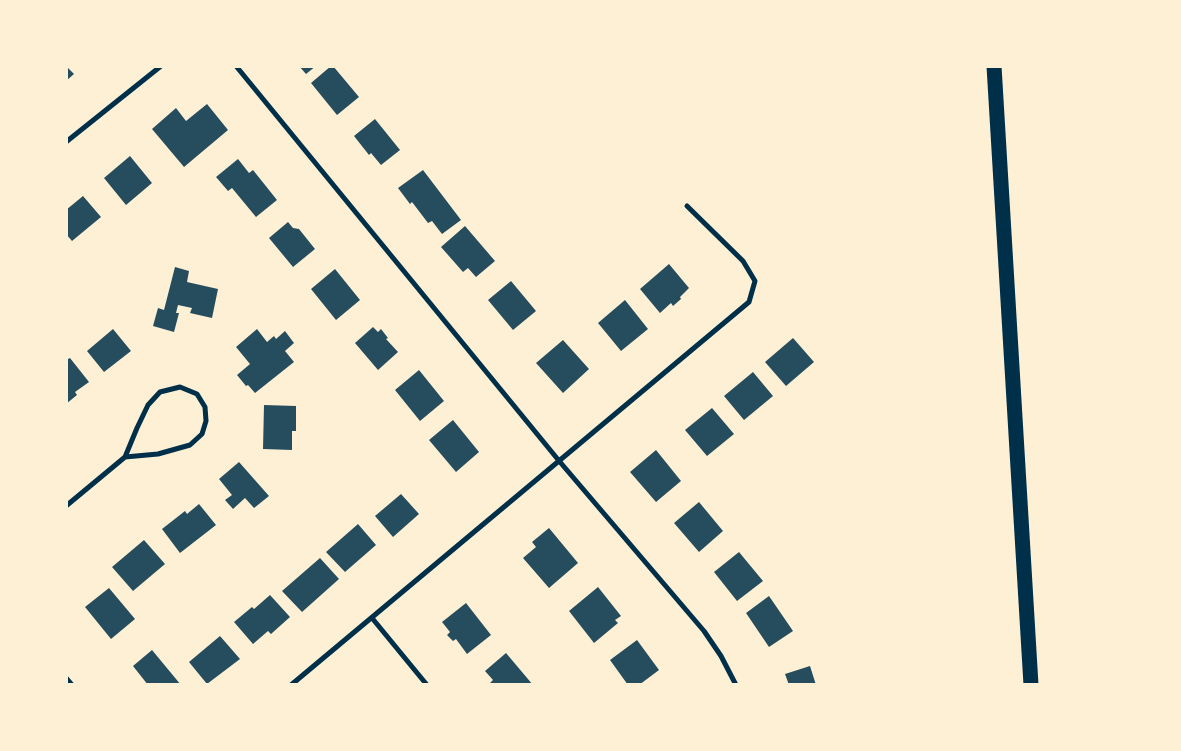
<!DOCTYPE html>
<style>
body{margin:0}
#map{position:relative;width:1181px;height:751px;overflow:hidden;background:#fdf0d5;font-family:Quicksand,sans-serif}
canvas{display:block}
.frame{position:absolute;inset:0;border:68px solid #fdf0d5;pointer-events:none}
</style>
<div id="map">
<canvas width="1181" height="751"></canvas>
<div class="frame"></div>
</div>
<script>
const context = document.querySelector('canvas').getContext('2d');
context.lineJoin = 'round';
function fillPath(path, color) { context.fillStyle = color; context.fill(path, 'evenodd'); }
const toPath = rows => new Path2D(rows.map(r => 'M' + r).join(''));
function strokePath(path, color, width, dash) { context.strokeStyle = color; context.lineWidth = width; context.lineCap = dash ? 'butt' : 'round'; context.setLineDash(dash || []); context.stroke(path); }
fillPath(toPath([
 [66,66,74,74,66,81],
 [299,66,316,66,306,74],
 [331,66,333,66,359,97,337,115,311,83],
 [207,104,228,130,184,167,152,129,176,108,186,121],
 [375,119,400,150,381,165,371,153,369,155,354,136],
 [130,156,152,183,126,205,104,178],
 [238,159,249,173,253,170,277,200,256,217,232,188,228,191,216,177],
 [423,170,461,220,442,234,432,221,428,223,412,202,410,204,398,188],
 [83,196,101,217,72,241,66,234,66,210],
 [288,222,293,228,299,229,315,249,293,267,269,238],
 [465,226,495,261,476,277,468,268,463,272,441,247],
 [669,264,689,288,680,297,681,299,673,306,671,303,660,313,640,289],
 [175,267,189,271,187,282,218,289,212,318,190,313,192,308,178,305,176,313,179,313,174,332,153,326,158,308,164,310],
 [335,269,360,300,336,320,311,289],
 [511,281,536,311,513,330,488,300],
 [625,300,648,329,621,351,598,323],
 [373,327,378,332,381,329,388,338,386,339,398,352,378,370,355,343],
 [113,329,131,351,104,372,87,351],
 [257,329,267,342,274,336,276,339,285,331,294,343,285,351,294,362,255,393,248,385,246,386,237,375,250,364,236,347],
 [793,338,814,362,786,386,765,362],
 [563,340,589,369,563,393,536,363],
 [70,358,89,382,75,392,77,395,66,404,66,360],
 [419,370,444,401,420,421,395,390],
 [753,372,773,396,744,420,724,396],
 [264,405,296,406,296,431,292,431,292,450,263,449],
 [712,408,734,434,707,456,685,430],
 [453,420,479,452,456,472,429,440],
 [656,450,681,481,656,502,630,472],
 [239,462,269,496,254,508,245,498,233,509,225,500,232,495,219,479],
 [401,494,419,514,393,537,375,516],
 [699,502,723,531,699,552,674,523],
 [199,504,216,525,180,553,162,529,185,511,187,514],
 [358,524,376,545,345,572,326,552],
 [549,528,578,563,549,588,523,558,536,547,532,542],
 [144,540,165,564,133,591,112,567],
 [739,552,763,581,737,601,714,572],
 [320,558,339,579,302,612,282,591],
 [598,587,621,616,615,620,618,623,594,643,569,611],
 [109,588,135,619,111,639,85,607],
 [270,595,290,617,271,634,268,631,253,644,234,622,252,607,254,609],
 [769,596,793,631,769,647,746,613],
 [466,603,491,635,467,654,456,639,453,641,447,635,450,632,442,622],
 [220,636,240,659,207,684,189,662],
 [637,640,659,670,639,685,628,685,610,660],
 [152,650,181,685,148,685,133,666],
 [506,653,533,685,492,685,490,683,493,680,485,671],
 [810,666,816,685,789,685,785,674]
]), '#264d5e');
strokePath(toPath([
 [236,66,560,462,704,631,721,656,736,685],
 [66,142,161,66],
 [66,506,125,457,137,428,148,405,160,392,180,387,197,394,205,407,206,421,202,434,190,445,158,454,125,457],
 [372,618,427,685],
 [66,678,72,685],
 [291,685,749,302,755,281,743,261,687,206]
]), '#003049', 5);
strokePath(toPath([
 [994,66,1031,685]
]), '#003049', 15);
</script>
